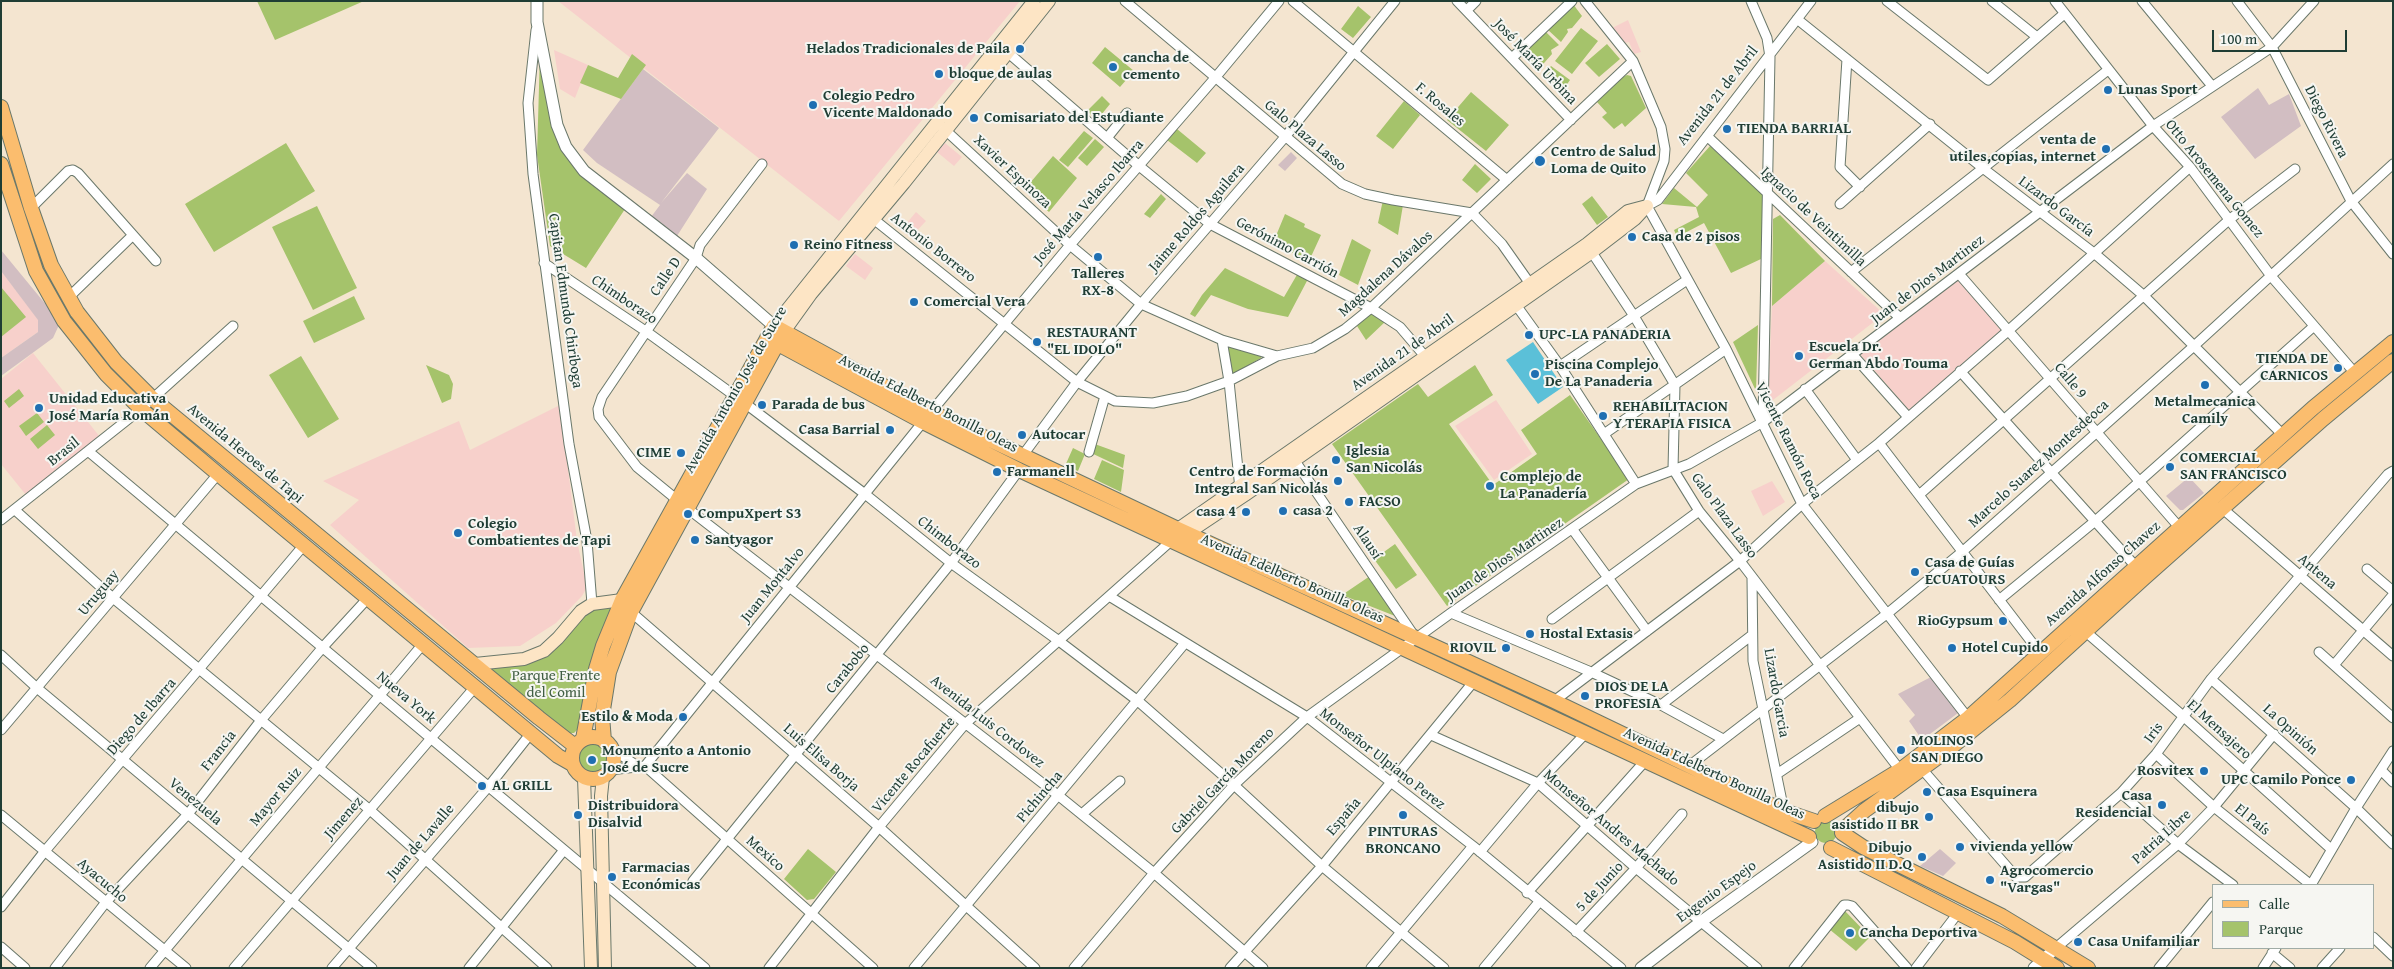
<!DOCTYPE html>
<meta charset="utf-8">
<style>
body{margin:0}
#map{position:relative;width:2394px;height:969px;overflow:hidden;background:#f4e5d0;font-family:"Gentium Book Plus",serif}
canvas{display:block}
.frame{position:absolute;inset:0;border:2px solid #1f3d34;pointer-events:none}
.legend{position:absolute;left:2212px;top:884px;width:162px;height:65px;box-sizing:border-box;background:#f6f6f2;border:1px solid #a0aca6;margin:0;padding:6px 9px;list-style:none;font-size:15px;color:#1f3d34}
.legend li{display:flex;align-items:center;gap:10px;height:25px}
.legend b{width:25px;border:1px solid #a0aca6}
.scale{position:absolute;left:2212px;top:30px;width:135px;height:22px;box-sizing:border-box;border:2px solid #1f3d34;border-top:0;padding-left:6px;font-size:15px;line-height:18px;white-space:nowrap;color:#1f3d34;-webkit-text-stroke:4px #f6f6f2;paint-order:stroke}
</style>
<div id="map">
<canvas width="2394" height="969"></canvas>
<div class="frame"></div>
<ul class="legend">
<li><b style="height:6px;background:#fbbd6e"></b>Calle</li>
<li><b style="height:14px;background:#a5c36b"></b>Parque</li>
</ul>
<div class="scale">100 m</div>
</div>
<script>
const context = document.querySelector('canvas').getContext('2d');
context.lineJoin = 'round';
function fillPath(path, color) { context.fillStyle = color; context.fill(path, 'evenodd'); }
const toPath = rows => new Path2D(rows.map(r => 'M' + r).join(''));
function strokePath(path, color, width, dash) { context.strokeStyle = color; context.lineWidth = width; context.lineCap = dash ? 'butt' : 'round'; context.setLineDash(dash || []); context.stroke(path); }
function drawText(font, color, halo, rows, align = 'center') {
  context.font = font + ' "Gentium Book Plus",serif'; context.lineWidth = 4; context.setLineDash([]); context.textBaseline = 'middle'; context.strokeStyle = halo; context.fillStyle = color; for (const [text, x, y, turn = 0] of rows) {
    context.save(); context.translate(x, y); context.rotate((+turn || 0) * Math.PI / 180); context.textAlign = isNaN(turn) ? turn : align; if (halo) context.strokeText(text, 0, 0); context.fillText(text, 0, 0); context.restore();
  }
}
fillPath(toPath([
 [558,1,1020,1,839,221],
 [1628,20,1641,52,1634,54,1629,42,1625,43,1612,28],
 [554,50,588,65,575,98,560,89],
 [945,143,962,157,954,166,937,152],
 [916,212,926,221,911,237,901,230],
 [855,254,873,268,865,280,846,266],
 [1825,261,1884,314,1773,400,1768,398,1772,306],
 [1,271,38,319,38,332,1,358],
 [1958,279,2002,329,1909,410,1859,353],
 [33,353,100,437,26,495,1,464,1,379],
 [1496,400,1532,454,1494,480,1455,426],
 [560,405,577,541,587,587,582,596,556,623,520,646,468,648,330,525,359,500,323,481,459,421,470,450],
 [1772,481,1785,502,1763,516,1751,491]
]), '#f7d0cb');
fillPath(toPath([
 [643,69,719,128,661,203,687,173,707,189,677,236,651,217,660,205,597,163,583,150],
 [2258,88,2269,105,2289,94,2301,126,2255,159,2221,117],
 [1291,152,1297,158,1285,171,1278,165],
 [1,250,52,312,59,325,53,338,1,376,1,358,38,332,38,320,1,271],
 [2189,477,2204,493,2183,510,2180,510,2166,496],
 [1931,677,1958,713,1922,740,1909,721,1915,715,1898,694],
 [1940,849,1956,863,1943,876,1920,866]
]), '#d2bec2');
fillPath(toPath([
 [257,1,364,1,275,40],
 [1573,4,1582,16,1572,28,1567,29,1568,32,1561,42,1547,29],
 [1358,6,1371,17,1353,38,1341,29],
 [1581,28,1598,41,1572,74,1555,61],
 [1545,31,1559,45,1551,50,1552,54,1537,71,1521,54],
 [1607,44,1620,59,1599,77,1585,63],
 [1105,47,1134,71,1120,87,1092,63],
 [540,53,551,124,563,148,625,209,586,268,550,246,537,155],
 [632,54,646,65,621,99,580,83,588,65,618,78],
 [1551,66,1570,80,1561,93,1543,76],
 [1627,75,1631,76,1646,108,1625,127,1622,123,1614,129,1602,117,1607,113,1597,102,1623,77],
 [1471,92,1509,125,1486,151,1447,120],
 [1102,96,1110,104,1097,120,1087,111],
 [1404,101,1420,115,1393,149,1376,136],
 [1177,129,1206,153,1197,163,1167,140],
 [1084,131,1093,138,1068,167,1059,160],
 [1095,139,1104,147,1087,166,1078,158],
 [286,143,315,191,214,252,185,204],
 [1710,146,1765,196,1761,259,1731,273,1704,223,1677,237,1674,230,1699,217,1696,207,1662,204,1674,188,1697,207,1708,195,1686,173],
 [1053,156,1077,178,1049,212,1024,190],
 [1475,164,1491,179,1477,193,1462,180],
 [1161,194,1166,199,1150,218,1144,214],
 [1592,196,1608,217,1597,225,1582,204],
 [1383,200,1403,205,1398,235,1378,223],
 [317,206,357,288,313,310,272,227],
 [1285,214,1305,224,1304,227,1321,235,1309,261,1273,243],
 [1780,215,1825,261,1772,306,1773,219],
 [1352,239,1371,250,1358,285,1339,275],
 [1225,268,1284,297,1298,273,1308,279,1288,317,1248,309,1211,295,1195,317,1190,314,1202,295],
 [1,287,26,317,1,337],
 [354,296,365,319,314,343,303,321],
 [1371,312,1386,321,1366,340,1357,326],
 [1758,325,1756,391,1733,342],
 [1228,345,1261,356,1261,358,1233,374,1230,372],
 [301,356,339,419,308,438,269,375],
 [426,365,449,375,453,384,451,399,442,403],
 [1475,365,1493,395,1449,424,1493,485,1537,454,1521,430,1570,395,1629,479,1447,606,1332,444,1418,384,1428,397],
 [19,389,24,396,9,408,4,401],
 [37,413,44,422,26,436,19,426],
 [47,425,55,435,38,449,30,439],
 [1092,443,1125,455,1123,468,1089,452],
 [1073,448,1085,454,1078,471,1065,466],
 [1102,460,1124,470,1121,492,1094,479],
 [1395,544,1417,575,1396,589,1374,559],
 [1370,576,1397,614,1395,616,1342,595],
 [614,604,578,729,574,733,569,733,485,667,524,663,591,610],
 '578 759a15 15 0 1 1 30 0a15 15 0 1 1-30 0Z',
 '1815 832a11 11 0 1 1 22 0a11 11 0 1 1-22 0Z',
 [808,849,836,872,814,899,807,900,784,879],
 [1845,911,1870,937,1856,951,1829,929]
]), '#a5c36b');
fillPath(toPath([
 [1533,342,1563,387,1538,404,1506,360]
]), '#5bc0d8');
const minor = toPath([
 [1125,1,1342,184,1365,194,1393,200,1472,213,1502,244,1533,288],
 [1293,1,1507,180],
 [1457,1,1571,120],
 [1585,1,1633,61,1661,127,1665,149,1664,161,1647,206],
 [1751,1,1767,38,1770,57,1763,420],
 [1887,1,1988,80,2064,14],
 [1992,1,2037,37],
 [2055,1,2153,126,2190,167,2271,276,2354,372],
 [2142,1,2212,86],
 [2237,1,2272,47,2351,201,2393,254],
 [1467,10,1476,1],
 [1797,19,1984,169,2094,253,2143,295,2283,435],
 [536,30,528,103,533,174,569,444,587,541,592,604],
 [1005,50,1138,165,1210,224,1371,308,1400,327,1429,361],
 [1513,57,1572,1],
 [1847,59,1840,167,1860,187],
 [942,127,1070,245,1141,304,1222,340,1277,356],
 [1707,136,1900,318],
 [1107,138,1127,113],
 [1840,204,1930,124],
 [1647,206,1726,349,1802,504,1968,718],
 [1647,206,1658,200,1811,1],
 [31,208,68,171,73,170,78,173,156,261],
 [871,217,1077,382,1115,401,1153,403,1187,396,1229,381,1277,356,1313,348,1345,329,1371,308,1633,61],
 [1589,248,1634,316,1675,385,1673,469,1699,511,1740,561,1900,770],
 [544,263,647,332,735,396],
 [1851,272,2108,70],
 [1960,275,2179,527],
 [69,297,133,235],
 [1516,305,1560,366,1636,484],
 [1222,340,1229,381,1240,489],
 [1852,354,1908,417],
 [1560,366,1687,280],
 [1960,371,2138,569],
 [1805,389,1857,460],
 [746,404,865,494,951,563,1059,641,1138,701,1234,785,1322,866,1444,968],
 [1604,434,1726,349],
 [1879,443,2040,653],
 [88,451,705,968],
 [1089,452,1105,396],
 [1023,455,1077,382,1141,304,1285,137,1395,1],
 [1291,455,1415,637],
 [1919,495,2230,219,2295,169],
 [676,499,637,467,599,417,598,409,602,397,696,258,700,245,762,164],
 [687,508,1059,796,1154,873,1263,968],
 [2223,509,2393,656],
 [15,510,113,598,370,810,547,968],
 [1,520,141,409,233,326],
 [1573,530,1647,631],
 [2367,569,2393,591],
 [1752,578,1753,661,1784,811],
 [1109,596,1307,717,1473,846,1621,968],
 [1999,600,2094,522,2313,327],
 [631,612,879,827,1035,968],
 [1451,613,1591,672,1661,705,1723,739],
 [1552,619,1699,511],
 [2086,632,2183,716,2331,849],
 [2319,652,2393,718],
 [1,655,37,688,372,968],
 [2334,665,2393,595],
 [2211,679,2356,808,2393,844],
 [1554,701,1740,561,1802,504,1879,443,2009,330,2190,167],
 [1661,705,1752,635],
 [1,730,218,474],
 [1431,735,1538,783,1636,868,1757,968],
 [611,748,637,766],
 [2156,754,2214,807,2311,885],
 [645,766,931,412,1070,245,1215,78,1279,1],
 [1689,766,1888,613,1962,552,2194,346,2393,164],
 [1922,769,2016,877,2025,877,2121,793,2156,754,2211,679,2388,474,2393,471],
 [610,770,645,766,873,968],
 [2381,770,2393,782],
 [1777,774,1860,718],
 [2121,793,2178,844,2233,885],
 [1082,814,1120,781],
 [1,815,186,968],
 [1480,852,1538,783,1587,732],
 [693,881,951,563,1019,470],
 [2311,885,2356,808,2393,751],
 [1527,893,1646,760],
 [1,907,45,851,304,545],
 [1576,932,1636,868,1682,814],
 [2373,937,2393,956],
 [1,947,25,968],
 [2057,947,2178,844,2214,807,2274,734],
 [2272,953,2290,968],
 [55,968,106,902,188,814,262,719,323,647,368,598],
 [150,968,423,644],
 [234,968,475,687],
 [332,968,489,786,531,733],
 [469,968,564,850],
 [769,968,879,827,965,724,1171,541],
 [914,968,1185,643],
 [1074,968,1154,873,1234,785,1307,717,1451,613,1636,484,1689,464,1763,422,2153,126,2272,47,2314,1],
 [1230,968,1322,866,1475,680],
 [1371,968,1473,846],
 [1484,968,1539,902],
 [1794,968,1844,905,1848,905,1852,906,1907,968],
 [1916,968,1958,913],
 [2159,968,2213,902],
 [2263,968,2276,948],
 [2322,968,2340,948]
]);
const tertiary = toPath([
 [537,1,537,22,557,125,566,147,584,171,696,258,774,326],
 [1641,968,1702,921,1812,842],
 [2034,968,2057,947]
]);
const secondary = toPath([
 [774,326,1034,1],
 [783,333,811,294,904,183,1049,1],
 [1175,535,1178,529,1587,244,1628,211,1647,206],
 [1182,537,1245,495,1592,252,1635,219,1646,207],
 [475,664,524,659,544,651,558,638,581,611,592,604,622,600],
 [603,777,601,796,605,968],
 [584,778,591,968]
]);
const primary = toPath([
 [1,107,31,208,51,265,77,312,116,362,153,399,539,718,575,746],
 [1,164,36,271,64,321,106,374,141,409,218,474,558,756,572,764],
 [767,338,923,422,1019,470,1809,837],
 '572 758a21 21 0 1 1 42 0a21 21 0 1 1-42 0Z',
 [583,739,596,669,603,646,622,600,774,326,931,412,1178,529,1554,701,1756,798,1784,811,1814,821],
 [604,741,602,716,609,672,631,612,781,337],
 [1825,816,1900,770,1968,718,2313,408,2393,342],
 [1842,831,1864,811,1949,749,2010,700,2144,578,2323,419,2393,361],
 [1842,833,1863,847,2002,916,2088,968],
 [1831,848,2015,942,2057,968]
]);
strokePath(minor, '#6a786b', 11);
strokePath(tertiary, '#6a786b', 13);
strokePath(secondary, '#6a786b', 14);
strokePath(primary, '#6a786b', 16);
strokePath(minor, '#fff', 9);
strokePath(tertiary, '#fff', 11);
strokePath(secondary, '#fde5c5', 12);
strokePath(primary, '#fbbd6e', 14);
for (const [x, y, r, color] of [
 [1020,49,5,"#1f6fb2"],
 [1113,67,5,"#1f6fb2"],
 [939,74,5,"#1f6fb2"],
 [2108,90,5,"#1f6fb2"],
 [813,105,5,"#1f6fb2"],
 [974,118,5,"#1f6fb2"],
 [1727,129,5,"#1f6fb2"],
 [2106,149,5,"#1f6fb2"],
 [1540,161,6,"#1f6fb2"],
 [1632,237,5,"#1f6fb2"],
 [794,245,5,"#1f6fb2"],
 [1098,257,5,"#1f6fb2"],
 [914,302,5,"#1f6fb2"],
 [1529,335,5,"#1f6fb2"],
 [1037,342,5,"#1f6fb2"],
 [1799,356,5,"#1f6fb2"],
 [2338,368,5,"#1f6fb2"],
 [1535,374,5,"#1f6fb2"],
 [2205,385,5,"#1f6fb2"],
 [762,405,5,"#1f6fb2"],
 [39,408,5,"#1f6fb2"],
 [1603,416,5,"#1f6fb2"],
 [890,430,5,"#1f6fb2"],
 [1022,435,5,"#1f6fb2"],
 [681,453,5,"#1f6fb2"],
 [1336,460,5,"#1f6fb2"],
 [2170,467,5,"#1f6fb2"],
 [997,472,5,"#1f6fb2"],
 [1338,481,5,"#1f6fb2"],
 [1490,486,5,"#1f6fb2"],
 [1349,502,5,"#1f6fb2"],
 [1283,511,5,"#1f6fb2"],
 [1246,512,5,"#1f6fb2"],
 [688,514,5,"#1f6fb2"],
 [458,533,5,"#1f6fb2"],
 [695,540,5,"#1f6fb2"],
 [1915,572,5,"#1f6fb2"],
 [2003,621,5,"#1f6fb2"],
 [1530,634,5,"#1f6fb2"],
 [1506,648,5,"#1f6fb2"],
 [1952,648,5,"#1f6fb2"],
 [1585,696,5,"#1f6fb2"],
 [683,717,5,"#1f6fb2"],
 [1901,750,5,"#1f6fb2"],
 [592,760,5,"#1f6fb2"],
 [2204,771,5,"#1f6fb2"],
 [2351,780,5,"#1f6fb2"],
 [482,786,5,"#1f6fb2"],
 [1927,792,5,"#1f6fb2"],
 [2162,805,5,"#1f6fb2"],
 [578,815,5,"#1f6fb2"],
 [1403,815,5,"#1f6fb2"],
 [1929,817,5,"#1f6fb2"],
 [1960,847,5,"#1f6fb2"],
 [1922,857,5,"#1f6fb2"],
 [612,877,5,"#1f6fb2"],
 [1990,880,5,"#1f6fb2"],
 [1850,933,5,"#1f6fb2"],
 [2078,942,5,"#1f6fb2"]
]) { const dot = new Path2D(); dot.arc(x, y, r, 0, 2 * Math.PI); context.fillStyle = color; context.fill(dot); strokePath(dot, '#f6f6f2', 2); }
drawText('bold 15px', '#1f3d34', '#f6f6f2', [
 ["Helados Tradicionales de Paila",1010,49,"right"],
 ["cancha de",1123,58],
 ["cemento",1123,75],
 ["bloque de aulas",949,74],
 ["Lunas Sport",2118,90],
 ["Colegio Pedro",823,96],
 ["Vicente Maldonado",823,113],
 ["Comisariato del Estudiante",984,118],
 ["TIENDA BARRIAL",1737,129],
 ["venta de",2096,140,"right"],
 ["utiles,copias, internet",2096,157,"right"],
 ["Centro de Salud",1551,152],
 ["Loma de Quito",1551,169],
 ["Casa de 2 pisos",1642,237],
 ["Reino Fitness",804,245],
 ["Talleres",1098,274,"center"],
 ["RX-8",1098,291,"center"],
 ["Comercial Vera",924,302],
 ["RESTAURANT",1047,333],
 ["\"EL IDOLO\"",1047,350],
 ["UPC-LA PANADERIA",1539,335],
 ["Escuela Dr.",1809,347],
 ["German Abdo Touma",1809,364],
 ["TIENDA DE",2328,359,"right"],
 ["CARNICOS",2328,376,"right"],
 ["Piscina Complejo",1545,365],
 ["De La Panaderia",1545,382],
 ["Unidad Educativa",49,399],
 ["José María Román",49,416],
 ["Metalmecanica",2205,402,"center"],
 ["Camily",2205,419,"center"],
 ["Parada de bus",772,405],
 ["REHABILITACION",1613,407],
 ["Y TERAPIA FISICA",1613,424],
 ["Casa Barrial",880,430,"right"],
 ["Autocar",1032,435],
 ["Iglesia",1346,451],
 ["San Nicolás",1346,468],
 ["CIME",671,453,"right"],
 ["COMERCIAL",2180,458],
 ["SAN FRANCISCO",2180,475],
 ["Farmanell",1007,472],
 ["Centro de Formación",1328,472,"right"],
 ["Integral San Nicolás",1328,489,"right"],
 ["Complejo de",1500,477],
 ["La Panadería",1500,494],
 ["FACSO",1359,502],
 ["casa 2",1293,511],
 ["casa 4",1236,512,"right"],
 ["CompuXpert S3",698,514],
 ["Colegio",468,524],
 ["Combatientes de Tapi",468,541],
 ["Santyagor",705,540],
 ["Casa de Guías",1925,563],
 ["ECUATOURS",1925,580],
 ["RioGypsum",1993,621,"right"],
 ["Hostal Extasis",1540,634],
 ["RIOVIL",1496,648,"right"],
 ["Hotel Cupido",1962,648],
 ["DIOS DE LA",1595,687],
 ["PROFESIA",1595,704],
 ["Estilo & Moda",673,717,"right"],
 ["MOLINOS",1911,741],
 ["SAN DIEGO",1911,758],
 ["Monumento a Antonio",602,751],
 ["José de Sucre",602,768],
 ["Rosvitex",2194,771,"right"],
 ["UPC Camilo Ponce",2341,780,"right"],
 ["AL GRILL",492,786],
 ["Casa Esquinera",1937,792],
 ["Casa",2152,796,"right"],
 ["Residencial",2152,813,"right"],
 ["Distribuidora",588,806],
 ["Disalvid",588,823],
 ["dibujo",1919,808,"right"],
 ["asistido II BR",1919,825,"right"],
 ["PINTURAS",1403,832,"center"],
 ["BRONCANO",1403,849,"center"],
 ["vivienda yellow",1970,847],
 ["Dibujo",1912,848,"right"],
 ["Asistido II D.Q",1912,865,"right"],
 ["Farmacias",622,868],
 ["Económicas",622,885],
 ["Agrocomercio",2000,871],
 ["\"Vargas\"",2000,888],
 ["Cancha Deportiva",1860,933],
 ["Casa Unifamiliar",2088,942]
], 'left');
drawText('15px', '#1f3d34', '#f6f6f2', [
 ["José María Urbina",1535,62,46],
 ["Avenida 21 de Abril",1718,96,-52],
 ["F. Rosales",1440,105,40],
 ["Diego Rivera",2326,122,63],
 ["Galo Plaza Lasso",1305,136,40],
 ["Xavier Espinoza",1012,172,43],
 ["Otto Arosemena Gomez",2214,179,51],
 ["José María Velasco Ibarra",1089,202,-49],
 ["Lizardo García",2056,207,37],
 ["Ignacio de Veintimilla",1813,217,43],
 ["Jaime Roldos Aguilera",1197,218,-49],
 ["Antonio Borrero",933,248,38],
 ["Gerónimo Carrión",1287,248,28],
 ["Magdalena Dávalos",1386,274,-42],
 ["Calle D",666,277,-56],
 ["Juan de Dios Martinez",1928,280,-37],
 ["Chimborazo",624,300,34],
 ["Capitan Edmundo Chiriboga",565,301,82],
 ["Avenida 21 de Abril",1403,353,-35],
 ["Calle 9",2070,381,50],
 ["Avenida Antonio José de Sucre",736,390,-60],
 ["Avenida Edelberto Bonilla Oleas",928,404,27],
 ["Vicente Ramón Roca",1788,441,63],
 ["Brasil",64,452,-39],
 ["Avenida Heroes de Tapi",245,454,40],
 ["Marcelo Suarez Montesdeoca",2039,464,-42],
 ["Galo Plaza Lasso",1724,516,54],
 ["Alausí",1367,542,56],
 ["Chimborazo",949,543,38],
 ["Juan de Dios Martinez",1505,560,-34],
 ["Antena",2317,572,40],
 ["Avenida Alfonso Chavez",2103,574,-42],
 ["Avenida Edelberto Bonilla Oleas",1292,579,24],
 ["Juan Montalvo",773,585,-51],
 ["Uruguay",99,593,-50],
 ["Carabobo",848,669,-51],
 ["Lizardo Garcia",1776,693,80],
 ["Nueva York",406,698,40],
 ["Diego de Ibarra",142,717,-49],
 ["Avenida Luis Cordovez",987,722,38],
 ["El Mensajero",2219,730,42],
 ["La Opinión",2290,730,42],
 ["Iris",2154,733,-54],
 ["Francia",219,751,-52],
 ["Luis Elisa Borja",821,758,41],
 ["Monseñor Ulpiano Perez",1382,759,38],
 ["Vicente Rocafuerte",914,765,-50],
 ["Avenida Edelberto Bonilla Oleas",1714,774,25],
 ["Gabriel García Moreno",1223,781,-46],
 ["Mayor Ruiz",276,797,-50],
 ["Pichincha",1040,797,-50],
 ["Venezuela",195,802,40],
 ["España",1344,817,-50],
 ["Jimenez",344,818,-49],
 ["El País",2252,820,39],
 ["Monseñor Andres Machado",1611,828,40],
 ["Patria Libre",2162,837,-42],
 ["Juan de Lavalle",421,842,-49],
 ["Mexico",765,854,41],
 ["Ayacucho",102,881,40],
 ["5 de Junio",1600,887,-47],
 ["Eugenio Espejo",1717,892,-36]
]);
drawText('15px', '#405e42', '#f6f6f2', [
 ["Parque Frente",556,676],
 ["del Comil",556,693]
]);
</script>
